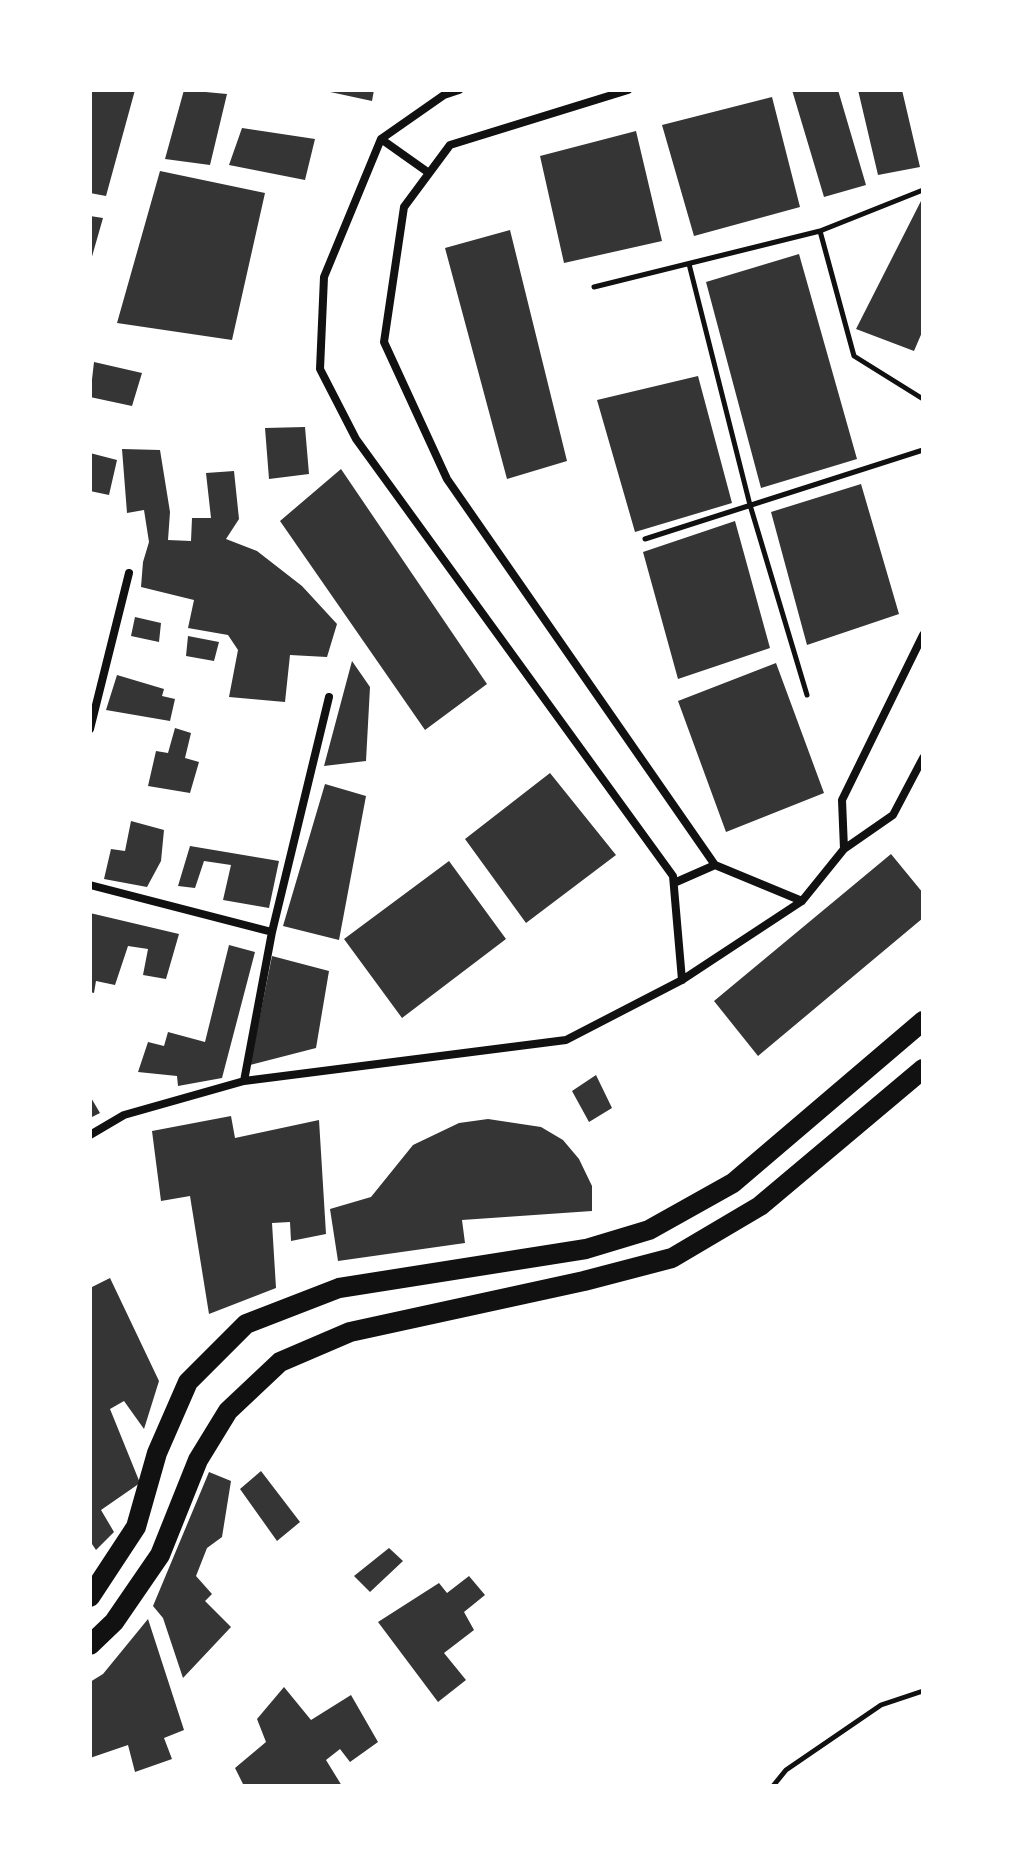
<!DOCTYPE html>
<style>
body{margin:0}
#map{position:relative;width:1013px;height:1876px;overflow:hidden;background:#fff;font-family:"Roboto Condensed",sans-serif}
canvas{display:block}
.frame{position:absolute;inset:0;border:92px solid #fff;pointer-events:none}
</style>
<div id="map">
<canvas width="1013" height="1876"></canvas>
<div class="frame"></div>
</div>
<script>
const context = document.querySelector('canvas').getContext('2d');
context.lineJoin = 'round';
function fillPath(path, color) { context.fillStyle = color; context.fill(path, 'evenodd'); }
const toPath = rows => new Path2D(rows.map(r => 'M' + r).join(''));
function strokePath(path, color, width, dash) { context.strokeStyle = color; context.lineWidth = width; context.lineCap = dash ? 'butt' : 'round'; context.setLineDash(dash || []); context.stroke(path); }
fillPath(toPath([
 [90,90,135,90,106,196,90,193],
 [184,90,227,94,210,165,165,159],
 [321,90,374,90,372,101],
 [792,90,838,90,866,185,824,197],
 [858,90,902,90,920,167,878,175],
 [772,97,800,207,694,236,662,125],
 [242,128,315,139,305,180,229,165],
 [636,131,662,241,564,263,540,156],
 [160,171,265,193,232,340,117,323],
 [923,197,923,330,914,351,856,329],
 [90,216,103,218,91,260,90,260],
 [510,230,567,461,507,479,445,248],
 [799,254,857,459,761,488,706,282],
 [94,362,142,373,132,406,90,397],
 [698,376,732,503,635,532,597,400],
 [305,427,309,474,269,479,265,428],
 [122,449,160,450,170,512,168,540,191,541,192,518,211,518,206,473,234,471,239,519,226,539,257,551,302,586,337,624,327,657,290,655,285,702,229,697,238,650,228,635,188,628,194,600,141,587,143,562,149,542,144,510,127,513],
 [90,453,117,460,109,495,90,491],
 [341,469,487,684,425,730,280,521],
 [861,484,899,614,807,645,771,512],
 [735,521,770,648,678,679,643,552],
 [135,617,161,623,159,642,131,636],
 [188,636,219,642,214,661,186,656],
 [352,661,370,687,366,761,324,766],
 [776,663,824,793,726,832,678,701],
 [117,675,164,689,162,696,175,699,170,721,106,710],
 [175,728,191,733,185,758,199,762,190,793,148,786,156,751,168,753],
 [550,773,616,855,526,923,465,839],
 [325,784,366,796,339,940,283,926],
 [131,821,164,830,161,861,147,887,104,879,111,849,125,851],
 [190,846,279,861,269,908,223,900,231,865,204,861,195,888,178,886],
 [891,854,923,893,923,918,758,1056,714,1001],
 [449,861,506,939,402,1018,344,939],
 [90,913,179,934,166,979,143,975,148,949,128,946,115,985,96,981,94,993,90,992],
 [229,945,255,952,222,1078,178,1086,177,1076,138,1072,148,1042,164,1046,168,1032,205,1042],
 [272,956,329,971,316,1048,250,1065],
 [596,1075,612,1108,589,1122,572,1091],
 [90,1096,100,1113,90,1118],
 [231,1116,235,1138,319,1120,326,1234,291,1241,290,1222,272,1223,276,1288,209,1314,190,1196,161,1201,152,1131],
 [488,1119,541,1127,563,1140,579,1159,592,1186,592,1211,462,1220,465,1243,338,1261,330,1209,371,1197,413,1145,459,1123],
 [110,1278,159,1381,144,1429,124,1401,110,1409,140,1483,101,1510,114,1532,96,1550,90,1541,90,1288],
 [261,1471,300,1522,277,1541,240,1489],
 [209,1472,231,1481,222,1537,207,1548,196,1576,212,1594,205,1601,231,1627,183,1678,163,1618,153,1606],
 [389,1548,403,1561,370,1592,354,1576],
 [469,1576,485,1595,464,1612,474,1630,444,1653,466,1680,438,1702,378,1622,439,1583,447,1593],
 [148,1619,184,1730,164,1738,172,1759,135,1772,128,1745,90,1758,90,1682,103,1674],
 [284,1687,311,1720,351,1695,378,1742,350,1762,340,1749,326,1760,342,1786,244,1786,235,1768,266,1742,257,1719]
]), '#353535');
strokePath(toPath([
 [820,231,854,356,923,399],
 [689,264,750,505,807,695],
 [594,287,820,231,923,190],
 [645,539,923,450],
 [773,1786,786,1770,881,1705,923,1691]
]), '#111', 5);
strokePath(toPath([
 [459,90,444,95,381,139,324,277,320,369,356,439,673,876,682,980],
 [628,90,450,145,404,207,384,342,447,479,715,865,802,901],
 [381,139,429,173],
 [90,729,129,573],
 [844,849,842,800,923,635],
 [674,883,715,865],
 [90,885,272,932],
 [244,1081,272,932,329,697],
 [90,1135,124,1115,244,1081,566,1040,682,980,802,901,844,849,893,815,923,758]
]), '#111', 8);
strokePath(toPath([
 [90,1597,136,1527,157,1453,188,1382,246,1324,339,1288,586,1249,649,1230,733,1183,923,1021],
 [90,1645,114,1622,160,1555,198,1460,228,1411,280,1362,350,1332,584,1281,672,1258,760,1206,923,1069]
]), '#111', 20);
</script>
